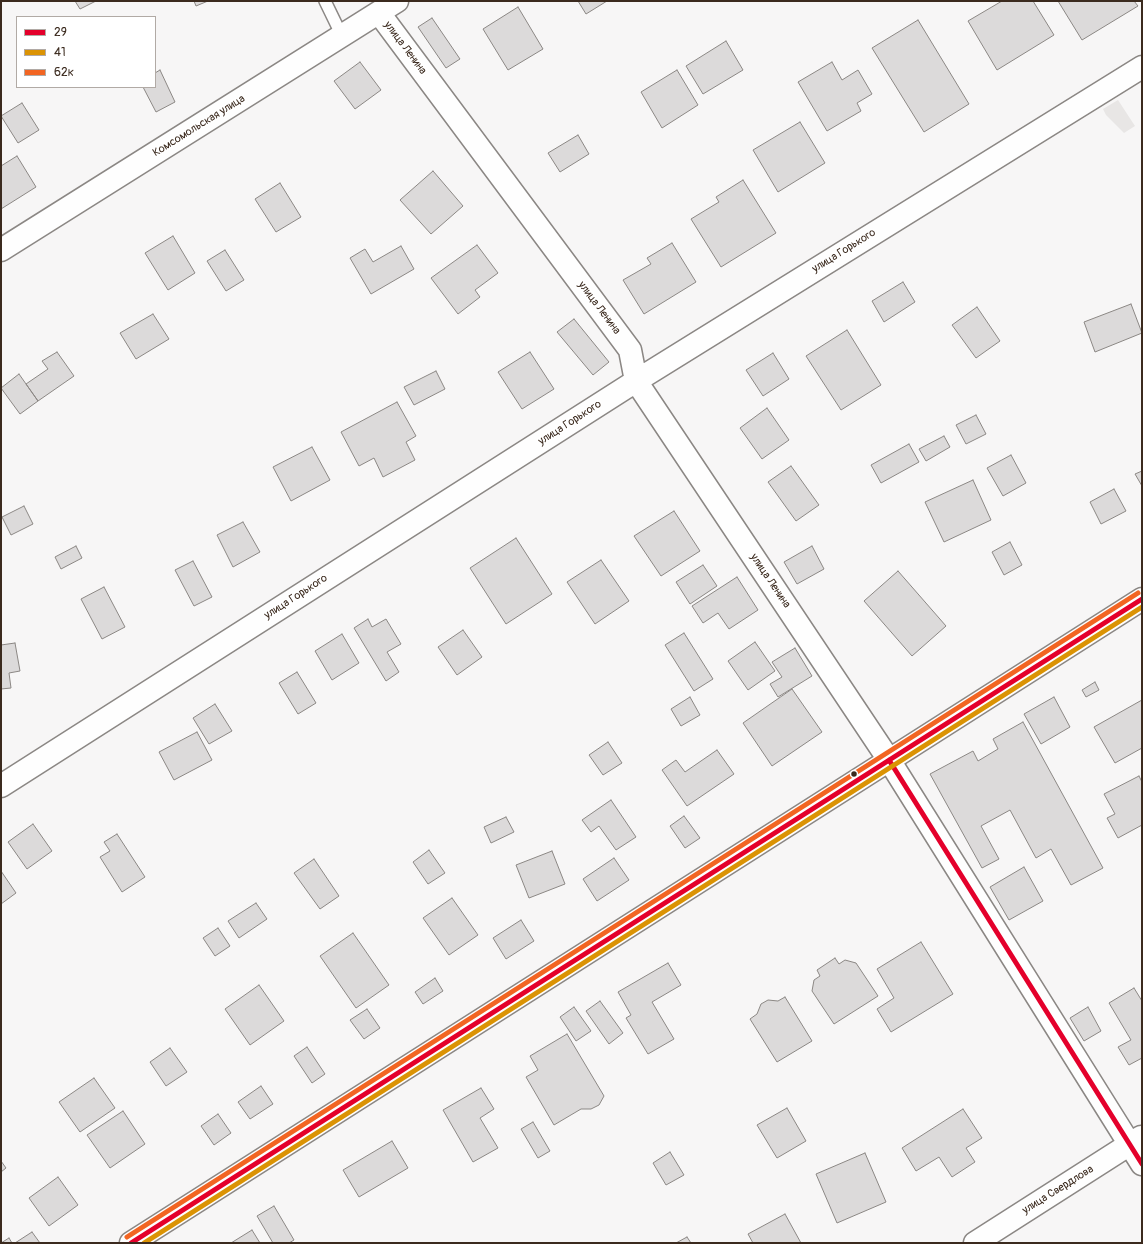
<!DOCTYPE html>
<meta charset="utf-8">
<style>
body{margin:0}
#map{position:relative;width:1143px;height:1244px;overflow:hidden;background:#f7f6f6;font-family:Pangolin,sans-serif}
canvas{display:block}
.frame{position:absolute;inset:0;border:2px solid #3b2a1e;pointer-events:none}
.legend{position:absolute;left:16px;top:16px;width:140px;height:72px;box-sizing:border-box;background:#fff;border:1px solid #b1aaa5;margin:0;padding:5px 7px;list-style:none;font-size:12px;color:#3b2a1e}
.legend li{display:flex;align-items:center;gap:8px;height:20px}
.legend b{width:20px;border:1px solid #b1aaa5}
</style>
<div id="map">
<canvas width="1143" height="1244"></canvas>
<div class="frame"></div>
<ul class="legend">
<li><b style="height:5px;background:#e4002b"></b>29</li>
<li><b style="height:5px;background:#db9304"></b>41</li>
<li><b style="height:5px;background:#f26522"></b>62к</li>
</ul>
</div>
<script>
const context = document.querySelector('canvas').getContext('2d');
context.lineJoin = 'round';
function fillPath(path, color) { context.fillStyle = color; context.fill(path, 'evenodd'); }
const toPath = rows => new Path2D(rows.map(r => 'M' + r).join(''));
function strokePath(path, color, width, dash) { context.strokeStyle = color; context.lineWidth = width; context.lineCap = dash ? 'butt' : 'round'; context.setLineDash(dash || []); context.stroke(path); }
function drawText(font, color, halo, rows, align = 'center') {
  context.font = font + ' Pangolin,sans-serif'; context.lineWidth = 3; context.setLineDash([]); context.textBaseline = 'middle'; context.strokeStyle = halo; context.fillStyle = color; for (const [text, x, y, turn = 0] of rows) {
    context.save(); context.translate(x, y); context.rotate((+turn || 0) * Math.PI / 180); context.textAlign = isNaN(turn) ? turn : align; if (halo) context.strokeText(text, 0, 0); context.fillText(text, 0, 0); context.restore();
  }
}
fillPath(toPath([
 [1118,100,1135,126,1124,133,1106,115,1103,109]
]), '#e8e6e5');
const building = toPath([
 [75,1,96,1,80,9,75,1],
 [194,1,208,1,196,6,194,1],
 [578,1,607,1,586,14,578,1],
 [1002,1,1033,1,1054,35,997,70,968,21,1002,1],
 [1058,1,1134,1,1138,6,1082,40,1058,1],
 [518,7,543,49,508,70,483,29,518,7],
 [432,18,460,59,446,68,418,27,432,18],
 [918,20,969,104,924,132,872,48,918,20],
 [726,41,743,70,703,94,686,66,726,41],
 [360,62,381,90,355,109,334,81,360,62],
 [832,62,842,80,858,70,872,94,857,103,861,111,827,131,798,82,832,62],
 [160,70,175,102,156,112,143,87,155,87,155,73,160,70],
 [677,70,698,105,662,128,641,92,677,70],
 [22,103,39,130,18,143,1,116,22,103],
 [800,122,825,163,778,192,753,150,800,122],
 [578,135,589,154,560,172,548,153,578,135],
 [17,156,36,187,1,209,1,166,17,156],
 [433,171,463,206,431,234,400,200,433,171],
 [743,180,776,233,721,267,691,219,719,202,716,197,743,180],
 [280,183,301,217,276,232,255,199,280,183],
 [173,236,195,273,168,290,145,253,173,236],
 [672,243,696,282,644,314,623,280,651,264,647,258,672,243],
 [477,245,498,273,475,290,480,297,458,314,431,278,477,245],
 [401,246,414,269,371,294,350,258,365,249,373,262,401,246],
 [225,250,244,280,226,291,207,261,225,250],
 [903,282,915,302,884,322,872,301,903,282],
 [1131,304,1142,333,1095,352,1084,322,1131,304],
 [977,307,1000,341,976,358,952,325,977,307],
 [153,314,169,339,136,359,120,333,153,314],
 [574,319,609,362,593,375,557,332,574,319],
 [847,330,881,385,841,410,806,356,847,330],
 [57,352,74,376,38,401,26,384,48,369,42,361,57,352],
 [530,352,554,389,522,409,498,372,530,352],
 [773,353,789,379,763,396,746,370,773,353],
 [436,371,445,389,414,405,404,387,436,371],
 [19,374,38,401,20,414,1,388,19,374],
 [397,402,416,436,406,442,415,460,383,477,374,458,359,466,341,432,397,402],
 [767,408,789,440,762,459,740,428,767,408],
 [976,415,986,434,966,444,956,425,976,415],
 [944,436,950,447,926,461,919,449,944,436],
 [909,444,919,462,881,483,871,465,909,444],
 [312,447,330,480,291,501,273,467,312,447],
 [1011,455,1026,483,1003,496,987,468,1011,455],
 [791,466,819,505,796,521,768,482,791,466],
 [1142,471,1142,486,1135,474,1142,471],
 [973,480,991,520,944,542,925,502,973,480],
 [1114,489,1126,511,1101,524,1090,502,1114,489],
 [24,506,33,524,11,535,2,517,24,506],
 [674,511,700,551,661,576,634,536,674,511],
 [243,522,260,552,233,567,217,535,243,522],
 [516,538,552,594,506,624,470,568,516,538],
 [1010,542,1022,565,1004,575,992,552,1010,542],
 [76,546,82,558,61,569,55,557,76,546],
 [812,546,824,569,797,584,784,562,812,546],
 [601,560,629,601,595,624,567,582,601,560],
 [193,561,212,597,194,606,175,570,193,561],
 [703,565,717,586,690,604,676,582,703,565],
 [898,571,946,626,912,656,864,601,898,571],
 [737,577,758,610,729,629,718,613,703,623,692,606,737,577],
 [104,587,125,627,102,639,81,599,104,587],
 [368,619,372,627,386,619,401,644,387,652,399,672,386,681,354,628,368,619],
 [463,630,482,657,457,675,438,647,463,630],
 [684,633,713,679,694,691,665,645,684,633],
 [342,634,359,663,332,680,315,651,342,634],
 [755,642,775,671,748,690,728,661,755,642],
 [15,643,20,671,9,673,11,688,1,689,1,645,15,643],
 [795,648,812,676,778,697,770,684,782,677,772,662,795,648],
 [297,672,316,703,298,714,279,683,297,672],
 [1095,682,1099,690,1086,697,1082,690,1095,682],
 [792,689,822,732,772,766,743,723,792,689],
 [690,697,700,715,681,726,671,709,690,697],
 [1054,697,1070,727,1041,744,1024,714,1054,697],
 [1142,700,1142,748,1115,763,1094,727,1142,700],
 [215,704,232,731,209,744,193,718,215,704],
 [1023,722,1103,868,1071,885,1051,849,1036,858,1010,810,981,826,999,859,982,868,930,774,973,751,978,761,998,749,993,739,1023,722],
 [197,732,212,760,174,780,159,752,197,732],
 [608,742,622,763,603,775,589,755,608,742],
 [717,750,734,774,687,806,662,770,676,760,685,772,717,750],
 [1139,776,1142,782,1142,825,1118,838,1107,818,1115,814,1104,794,1139,776],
 [611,800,636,837,616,850,599,826,591,832,582,820,611,800],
 [684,816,700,838,685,848,670,826,684,816],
 [506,817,514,832,491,843,484,827,506,817],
 [33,824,52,851,27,869,8,842,33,824],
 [117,834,145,877,122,892,100,857,110,851,104,842,117,834],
 [429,850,445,873,428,884,413,862,429,850],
 [552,851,565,884,529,898,516,865,552,851],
 [614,858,629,880,597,901,583,879,614,858],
 [314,859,339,896,320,909,294,873,314,859],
 [1024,867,1043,901,1009,920,990,887,1024,867],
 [1,871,16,893,1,904,1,871],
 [452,898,478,935,449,955,423,918,452,898],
 [256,903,267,919,239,938,228,921,256,903],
 [521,920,534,941,506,959,493,938,521,920],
 [218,928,230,946,215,956,203,938,218,928],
 [353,933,389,985,356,1008,320,956,353,933],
 [921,942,953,994,891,1032,877,1009,894,998,877,969,921,942],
 [835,958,839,964,845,960,856,963,878,996,834,1024,812,991,814,980,820,976,817,970,835,958],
 [668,963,681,985,652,1002,674,1039,648,1054,626,1018,631,1015,618,992,668,963],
 [435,978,443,991,423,1004,415,992,435,978],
 [259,985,284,1021,250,1045,225,1009,259,985],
 [1134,988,1142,1001,1142,1058,1129,1065,1118,1047,1131,1040,1109,1003,1134,988],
 [785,997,812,1041,777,1062,750,1019,757,1014,761,1004,768,1000,778,1001,785,997],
 [600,1001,623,1033,609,1044,586,1011,600,1001],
 [574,1007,591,1031,576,1041,560,1017,574,1007],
 [1088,1007,1101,1031,1084,1041,1070,1018,1088,1007],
 [367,1009,380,1028,364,1039,350,1020,367,1009],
 [567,1034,604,1096,599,1105,591,1109,581,1109,554,1125,526,1077,538,1070,530,1056,567,1034],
 [307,1047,325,1074,312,1083,294,1056,307,1047],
 [170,1048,187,1072,166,1086,150,1062,170,1048],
 [94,1078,115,1108,80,1132,59,1102,94,1078],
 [261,1086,273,1104,250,1119,238,1102,261,1086],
 [481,1088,494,1109,480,1118,498,1148,473,1162,443,1110,481,1088],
 [787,1108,806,1141,777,1158,757,1125,787,1108],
 [963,1109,982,1138,966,1148,975,1162,952,1177,939,1157,916,1171,902,1148,963,1109],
 [123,1111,145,1144,110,1168,87,1135,123,1111],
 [218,1114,231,1133,214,1145,201,1126,218,1114],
 [533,1122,550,1151,538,1158,521,1129,533,1122],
 [392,1141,408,1168,359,1197,343,1170,392,1141],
 [670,1152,684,1175,666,1185,653,1163,670,1152],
 [865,1153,886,1202,837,1223,816,1174,865,1153],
 [1,1161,6,1168,1,1172,1,1161],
 [58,1177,78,1205,49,1226,29,1198,58,1177],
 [274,1206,294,1240,289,1243,273,1243,257,1216,274,1206],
 [785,1214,801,1243,753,1243,748,1234,785,1214],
 [252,1230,260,1243,231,1243,252,1230],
 [32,1232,40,1243,15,1243,32,1232],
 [687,1237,691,1243,676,1243,687,1237],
 [9,1238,12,1243,1,1243,9,1238]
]);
fillPath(building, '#dcdada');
strokePath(building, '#8b8784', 1);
const service = toPath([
 [325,1,342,36]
]);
const minor = toPath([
 [379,13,630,350,636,381,889,760,1142,1164],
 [1,250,397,1],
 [1,786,636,381,1142,67],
 [975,1243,1141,1137]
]);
const secondary = toPath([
 [131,1243,1142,599]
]);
strokePath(service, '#8b8784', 14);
strokePath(minor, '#8b8784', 25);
strokePath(secondary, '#8b8784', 25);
strokePath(service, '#fefefe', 11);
strokePath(minor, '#fefefe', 22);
strokePath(secondary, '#fefefe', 22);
strokePath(toPath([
 [889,760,1142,1164],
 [131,1243,1142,599]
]), '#e4002b', 5);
strokePath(toPath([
 [144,1243,1142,607]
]), '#db9304', 5);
strokePath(toPath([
 [127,1237,1138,593]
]), '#f26522', 5);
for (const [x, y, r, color] of [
 [854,774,3.5,"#3b2a1e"]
]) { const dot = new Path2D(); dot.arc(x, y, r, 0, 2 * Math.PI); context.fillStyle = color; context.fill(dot); strokePath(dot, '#fff', 1.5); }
drawText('11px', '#3b2a1e', '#fff', [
 ["улица Ленина",405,48,53],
 ["Комсомольская улица",199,126,-32],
 ["улица Горького",844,251,-32],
 ["улица Ленина",599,308,53],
 ["улица Горького",570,423,-33],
 ["улица Ленина",770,581,56],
 ["улица Горького",296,597,-33],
 ["улица Свердлова",1058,1190,-32]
]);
</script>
